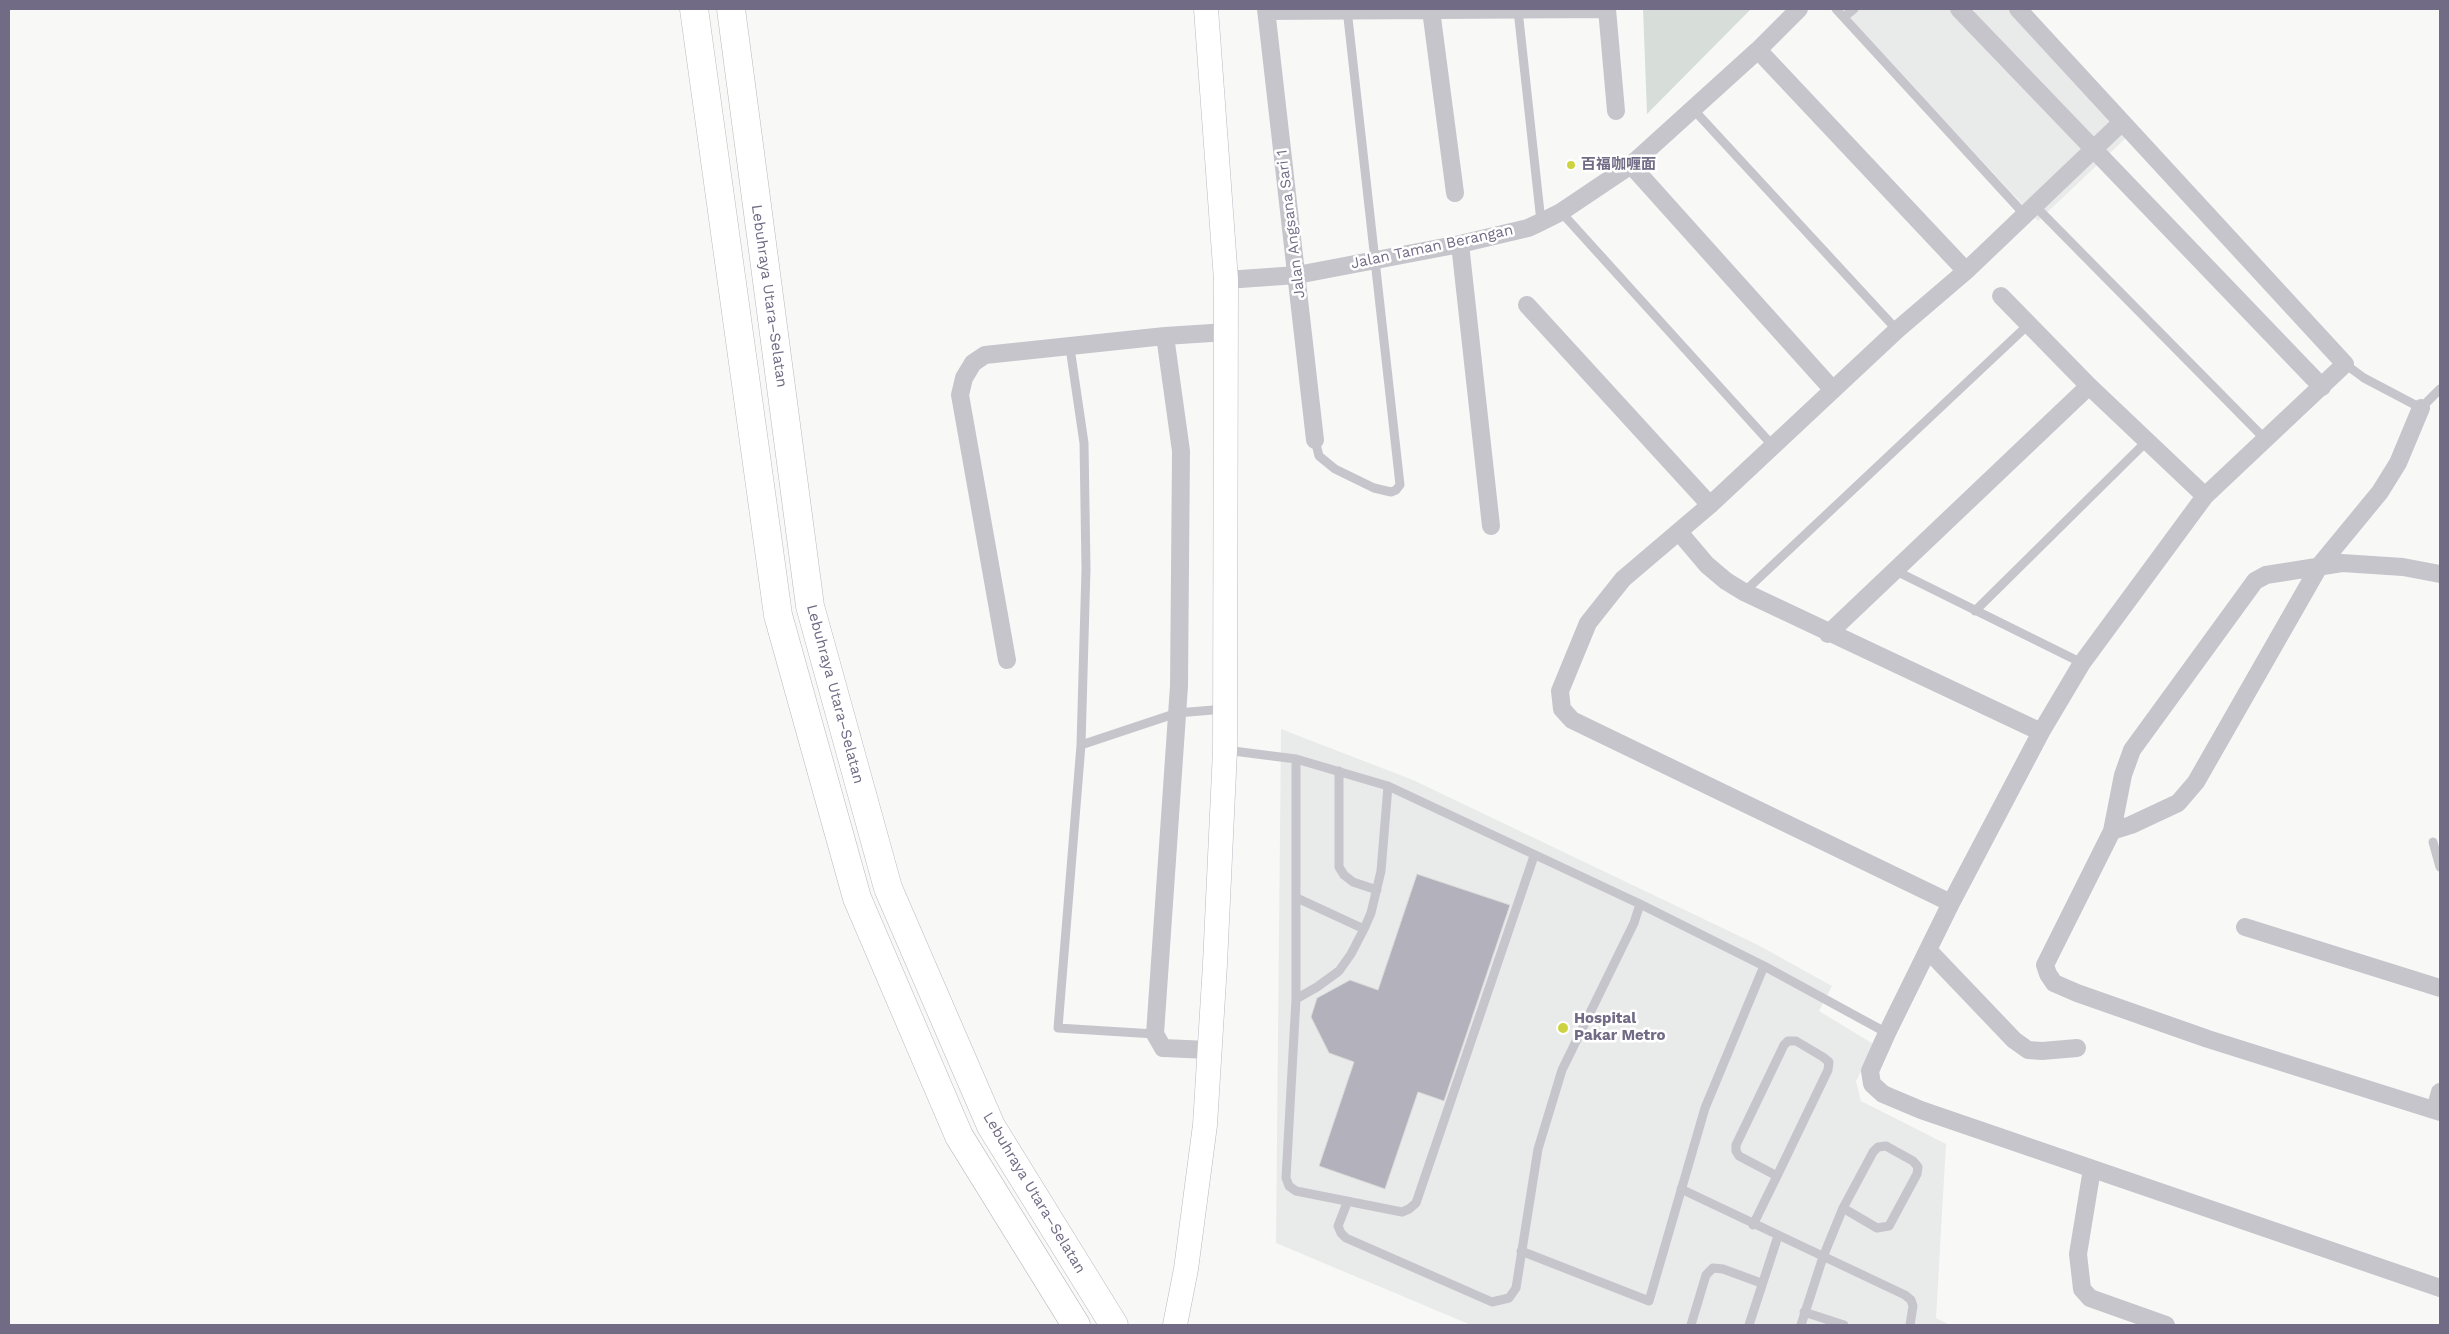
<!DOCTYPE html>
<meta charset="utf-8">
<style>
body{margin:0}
#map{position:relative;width:2449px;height:1334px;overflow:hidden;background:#f8f9f7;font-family:"Work Sans",sans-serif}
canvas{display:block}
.frame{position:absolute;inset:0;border:10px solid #726b85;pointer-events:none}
</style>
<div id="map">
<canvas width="2449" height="1334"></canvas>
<div class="frame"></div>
</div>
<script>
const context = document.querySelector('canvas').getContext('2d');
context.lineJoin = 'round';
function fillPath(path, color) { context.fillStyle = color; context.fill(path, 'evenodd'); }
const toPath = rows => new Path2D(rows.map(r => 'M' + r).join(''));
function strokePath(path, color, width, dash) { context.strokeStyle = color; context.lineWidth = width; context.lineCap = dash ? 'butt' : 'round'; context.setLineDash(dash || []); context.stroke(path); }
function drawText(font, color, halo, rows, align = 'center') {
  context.font = font + ' "Work Sans","Noto Sans SC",sans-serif'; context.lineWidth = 5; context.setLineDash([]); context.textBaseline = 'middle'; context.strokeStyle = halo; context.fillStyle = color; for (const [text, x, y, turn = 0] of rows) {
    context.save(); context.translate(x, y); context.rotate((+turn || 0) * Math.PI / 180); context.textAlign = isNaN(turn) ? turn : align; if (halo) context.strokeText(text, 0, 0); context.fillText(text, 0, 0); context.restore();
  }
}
fillPath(toPath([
 [1840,9,2014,9,2128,136,2038,221],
 [1281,729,1413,780,1758,945,1832,986,1819,1011,1875,1045,1856,1081,1861,1101,1946,1144,1936,1318,1950,1325,1471,1325,1276,1243]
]), '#e9eaea');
fillPath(toPath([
 [1643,9,1751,9,1647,114]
]), '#d7deda');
const building = toPath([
 [1417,874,1510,905,1444,1101,1418,1092,1385,1189,1319,1166,1354,1062,1329,1053,1311,1017,1317,998,1350,980,1378,990,1417,874]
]);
fillPath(building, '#b3b1bc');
strokePath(building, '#dadbd9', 1);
const secondary = toPath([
 [1175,1325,1186,1269,1205,1125,1215,964,1225,750,1226,280,1206,9]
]);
const highway = toPath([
 [694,9,778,615,857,898,959,1136,1076,1325],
 [731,9,810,606,888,888,991,1126,1114,1325]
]);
strokePath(secondary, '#bab8c0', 25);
strokePath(highway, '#bab8be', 29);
strokePath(toPath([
 [1836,9,2025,215],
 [1518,10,1541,222],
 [1844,17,1854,9],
 [1693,109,1897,330],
 [2035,206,2266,440],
 [1561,212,1773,446],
 [1070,348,1084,443,1086,569,1081,745,1058,1028,1155,1034],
 [2345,364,2364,378,2421,408,2440,389],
 [1315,440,1319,456,1335,469,1374,488,1391,492,1396,490,1400,485,1347,9],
 [1896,571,2082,663],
 [1744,592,2028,325],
 [1975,611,2147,441],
 [1081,745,1177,713,1225,709],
 [1225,750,1296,759,1388,786,1640,904,1634,923,1562,1070,1538,1149,1516,1288,1509,1298,1492,1302,1346,1238,1341,1233,1338,1226,1347,1203],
 [1296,759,1296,999,1286,1178,1289,1186,1296,1191,1402,1212,1409,1209,1416,1203,1534,856],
 [1339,771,1339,867,1344,875,1353,882,1377,890],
 [2433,842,2440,867],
 [1297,898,1364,929],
 [1640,904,1764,966,1887,1033],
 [1296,999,1317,987,1339,971,1351,954,1364,929,1371,913,1381,871,1388,786],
 [1681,1189,1905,1295,1911,1300,1913,1306,1910,1325],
 [1753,1225,1777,1176,1828,1070,1829,1062,1823,1057,1796,1041,1788,1041,1784,1045,1736,1145,1736,1151,1739,1156,1777,1176],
 [1521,1251,1649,1301,1705,1108,1764,966],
 [1804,1312,1844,1325],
 [1691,1325,1706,1275,1713,1268,1723,1269,1761,1283],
 [1749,1325,1778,1236],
 [1801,1325,1823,1257,1843,1208,1873,1152,1878,1147,1886,1146,1913,1161,1918,1167,1917,1174,1889,1226,1877,1228,1843,1208]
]), '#c7c5cc', 9);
strokePath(toPath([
 [1266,9,1315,440],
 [1607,9,1616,111],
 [1959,9,2322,387],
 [2018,9,2345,364,2205,496,2082,663,2041,732,1951,903,1887,1033,1870,1071,1872,1084,1883,1094,1921,1110,2440,1288],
 [1431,10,1455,193],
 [1266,11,1607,9],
 [1758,50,1966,271],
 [1631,165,1833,390],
 [1460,244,1491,526],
 [1226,280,1297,275,1460,244,1528,228,1541,222,1561,212,1631,165,1758,50,1799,9],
 [2001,296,2089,386,2205,496],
 [1527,305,1710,505],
 [1165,336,1181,451,1179,686,1155,1034,1163,1048,1209,1050],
 [1679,532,1707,565,1726,581,1744,592,2041,732],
 [2440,574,2403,567,2342,563,2266,575,2255,581,2132,750,2123,775,2112,831,2045,965,2048,974,2054,983,2077,993,2208,1039,2440,1112],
 [1828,634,2089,386],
 [1007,660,960,395,964,378,973,363,985,355,1165,336,1227,332],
 [2112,831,2131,825,2178,803,2196,782,2320,565,2380,492,2398,463,2421,408],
 [1951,903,1572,720,1562,709,1560,691,1588,623,1623,579,1710,505,1897,330,1966,271,2121,123],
 [2245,927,2440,988],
 [1928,950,2014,1040,2028,1050,2042,1051,2077,1048],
 [2435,1110,2440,1092],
 [2092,1169,2078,1254,2082,1289,2090,1298,2166,1325]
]), '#c7c5cc', 18);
strokePath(secondary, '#fff', 24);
strokePath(highway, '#fff', 28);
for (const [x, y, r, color] of [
 [1571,165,5,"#cdd33e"],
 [1563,1028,6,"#cdd33e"]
]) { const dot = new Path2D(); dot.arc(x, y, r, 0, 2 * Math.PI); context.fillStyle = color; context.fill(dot); strokePath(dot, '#fff', 2); }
drawText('bold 15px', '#726b85', '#fff', [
 ["百福咖喱面",1581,165],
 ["Hospital",1574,1019],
 ["Pakar Metro",1574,1036]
], 'left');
drawText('15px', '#726b85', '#fff', [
 ["Jalan Angsana Sari 1",1291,224,-97],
 ["Jalan Taman Berangan",1432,247,-12],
 ["Lebuhraya Utara–Selatan",769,296,82],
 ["Lebuhraya Utara–Selatan",835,694,75],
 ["Lebuhraya Utara–Selatan",1034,1193,59]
]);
</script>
